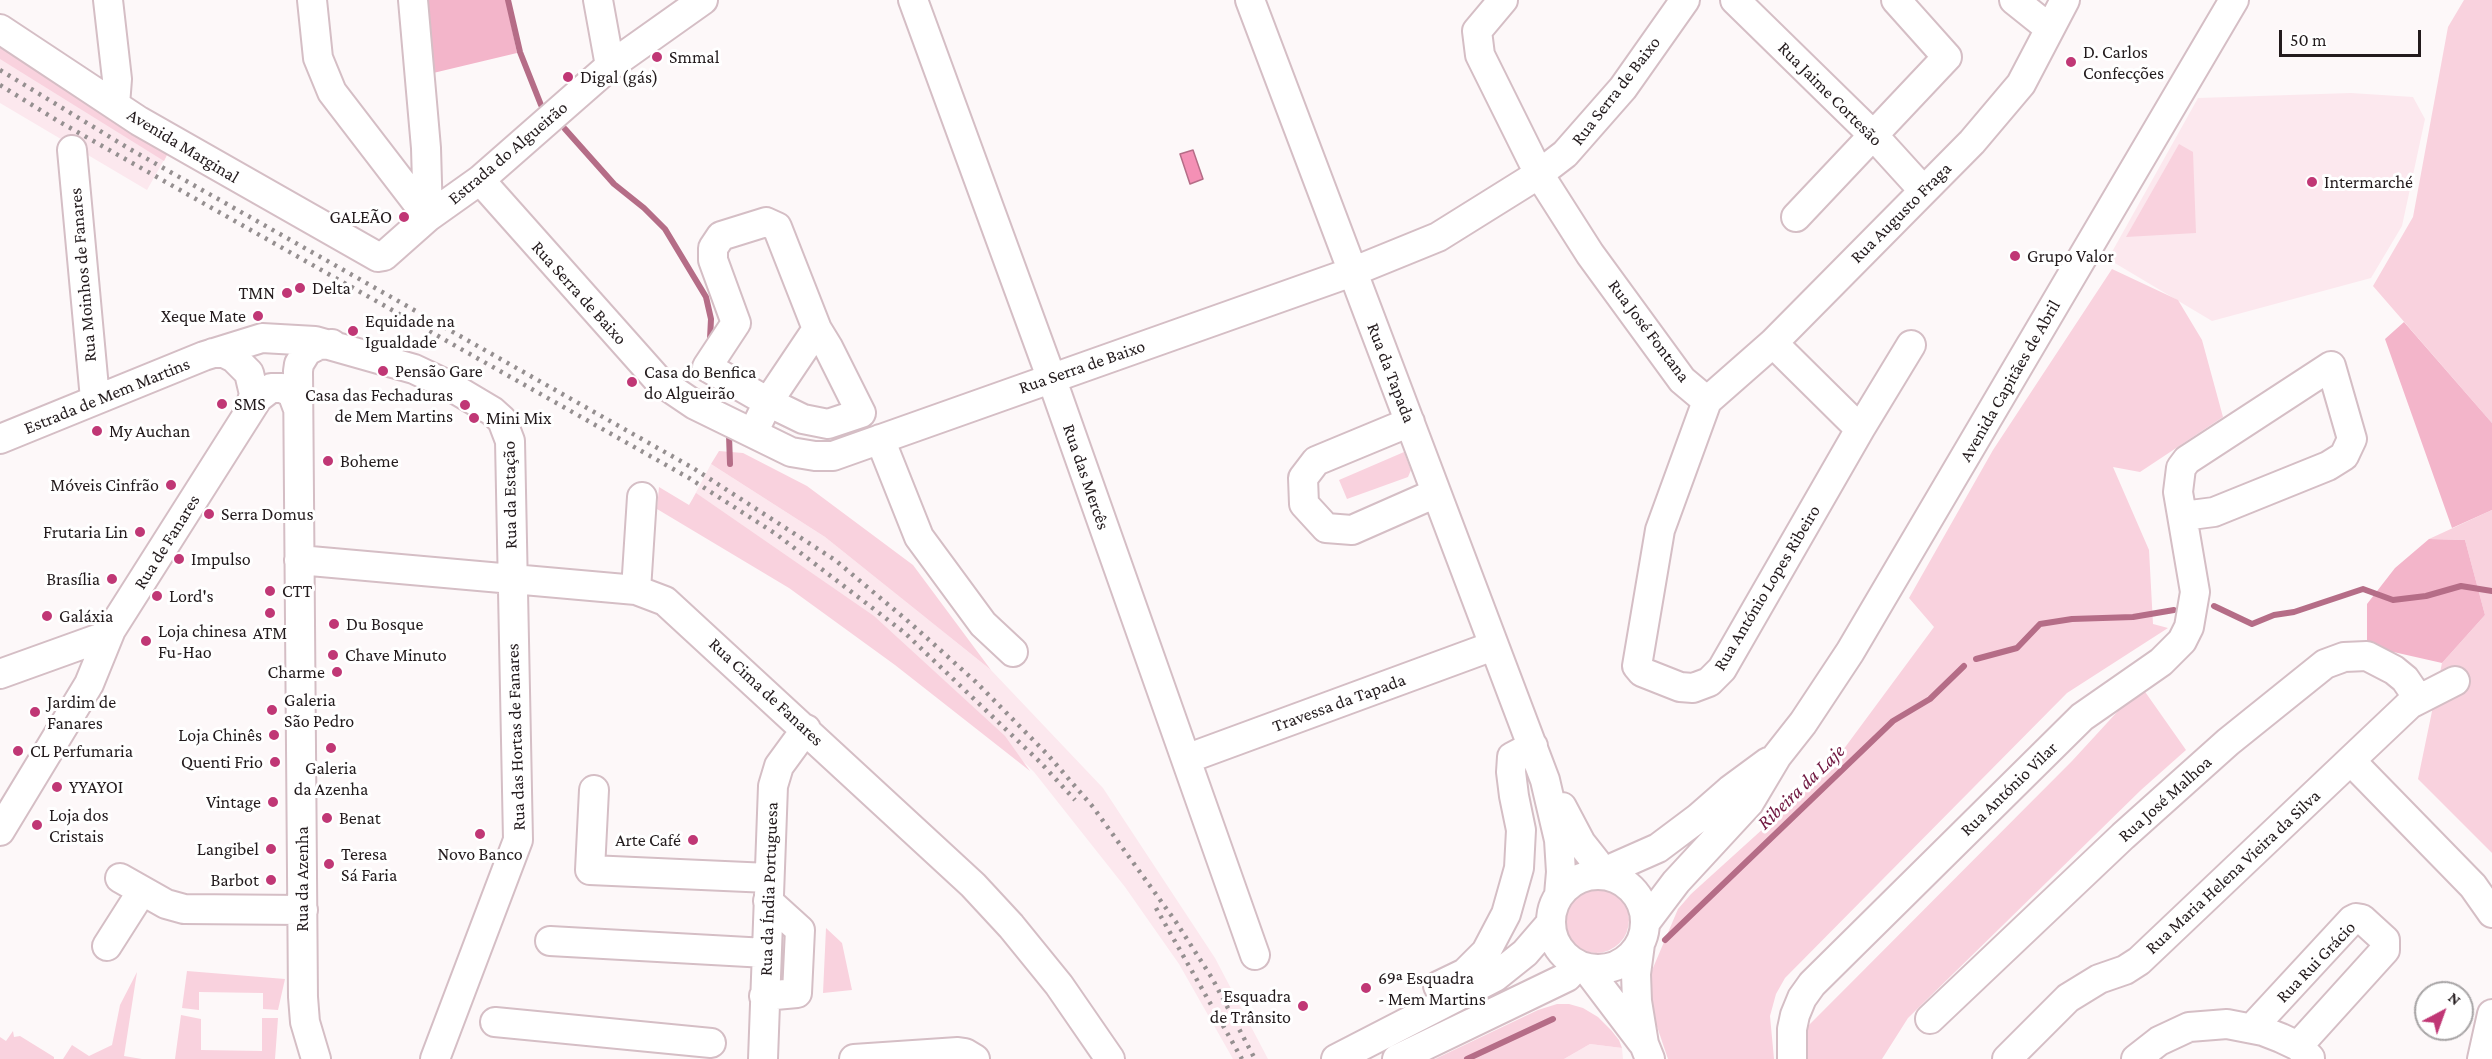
<!DOCTYPE html>
<meta charset="utf-8">
<style>
body{margin:0}
#map{position:relative;width:2492px;height:1059px;overflow:hidden;background:#fdf8f9;font-family:"Crimson Pro",serif}
canvas{display:block}
.north{position:absolute;left:2414px;top:981px;width:60px;height:60px;box-sizing:border-box;background:#fff;border:2px solid #a7a4a5;border-radius:50%;rotate:41deg;font-size:16px;font-weight:700;line-height:24px;text-align:center;color:#231b1d}
.north::after{content:'';display:block;margin:auto;width:21px;height:27px;background:#c03775;clip-path:polygon(50% 0,100% 100%,50% 72%,0 100%)}
.scale{position:absolute;left:2279px;top:30px;width:142px;height:27px;box-sizing:border-box;border:3px solid #231b1d;border-top:0;padding-left:8px;font-size:18px;line-height:21px;white-space:nowrap;color:#231b1d;-webkit-text-stroke:4px #fff;paint-order:stroke}
</style>
<div id="map">
<canvas width="2492" height="1059"></canvas>
<div class="north">N</div>
<div class="scale">50 m</div>
</div>
<script>
const context = document.querySelector('canvas').getContext('2d');
context.lineJoin = 'round';
function fillPath(path, color) { context.fillStyle = color; context.fill(path, 'evenodd'); }
const toPath = rows => new Path2D(rows.map(r => 'M' + r).join(''));
function strokePath(path, color, width, dash) { context.strokeStyle = color; context.lineWidth = width; context.lineCap = dash ? 'butt' : 'round'; context.setLineDash(dash || []); context.stroke(path); }
function drawText(font, color, halo, rows, align = 'center') {
  context.font = font + ' "Crimson Pro",serif'; context.lineWidth = 6; context.setLineDash([]); context.textBaseline = 'middle'; context.strokeStyle = halo; context.fillStyle = color; for (const [text, x, y, turn = 0] of rows) {
    context.save(); context.translate(x, y); context.rotate((+turn || 0) * Math.PI / 180); context.textAlign = isNaN(turn) ? turn : align; if (halo) context.strokeText(text, 0, 0); context.fillText(text, 0, 0); context.restore();
  }
}
fillPath(toPath([
 [0,46,169,151,147,190,0,103],
 [2351,93,2413,97,2425,119,2402,226,2371,278,2212,321,2108,259,2198,98],
 [711,464,825,537,991,670,1103,788,1215,958,1268,1059,1233,1059,1179,964,1125,887,1034,772,1001,740,693,498],
 [1590,1044,1622,1048,1623,1059,1564,1059]
]), '#fce8ee');
fillPath(toPath([
 [2464,0,2492,0,2492,423,2373,286,2413,217,2448,27],
 [0,46,169,151,164,161,0,59],
 [2179,144,2193,152,2196,233,2126,237],
 [2112,269,2178,300,2202,340,2223,417,2140,472,2113,467,2149,550,2153,624,2168,628,2067,693,1785,978,1776,994,1770,1016,1774,1059,1668,1059,1648,1000,1650,975,1678,909,1691,894,1829,769,1934,627,1909,598,1993,450],
 [719,451,743,453,807,486,913,565,991,670,825,537,711,464],
 [1404,452,1411,470,1408,477,1347,499,1339,480],
 [659,487,689,505,696,493,874,616,1005,736,1030,771,895,665,789,588,657,509],
 [2492,510,2492,853,2418,779,2442,663,2485,615,2465,540,2429,539],
 [2141,686,2186,750,2141,790,1908,1018,1882,1059,1806,1059,1808,1026,2072,761],
 '1563 920a33 33 0 1 1 66 0a33 33 0 1 1-66 0Z',
 [826,928,842,943,852,990,823,993],
 [187,971,285,979,278,1010,263,1009,263,993,199,992,199,1010,182,1008],
 [137,972,124,1056,142,1059,63,1059,72,1045,89,1056,112,1045,120,1005],
 [1557,1004,1569,1004,1583,1008,1598,1017,1611,1030,1619,1040,1622,1048,1590,1044,1564,1059,1435,1059,1538,1010],
 [181,1015,201,1019,201,1050,262,1051,262,1018,278,1018,275,1059,175,1059],
 [13,1031,14,1037,20,1036,54,1057,54,1059,0,1059,0,1037,6,1041]
]), '#f9d2de');
fillPath(toPath([
 [421,0,506,0,517,53,429,74],
 [2404,322,2492,423,2492,510,2452,528,2385,339],
 [2429,539,2465,540,2485,615,2442,663,2367,646,2367,604,2395,568]
]), '#f3b5ca');
const water = toPath([
 [1193,150,1203,179,1190,184,1180,154,1193,150]
]);
fillPath(water, '#f490b5');
strokePath(water, '#b56d87', 1.5);
strokePath(toPath([
 [508,0,520,52,541,105],
 [565,129,614,184,644,208,665,229,706,297,711,319,710,339],
 [729,435,730,464],
 [2214,606,2252,624,2274,615,2294,612,2363,589,2393,600,2426,596,2461,586,2492,591],
 [1976,659,2017,648,2040,624,2072,619,2133,617,2174,610],
 [1665,940,1893,721,1930,699,1964,666],
 [1467,1059,1553,1019]
]), '#b56d87', 6);
const minor = toPath([
 [108,0,117,79,115,105],
 [312,0,318,58,332,92,428,217],
 [413,0,426,148,428,217],
 [598,0,610,66],
 [913,0,1051,377,1255,955],
 [1250,0,1545,780,1559,840,1561,872,1559,895],
 [1503,0,1477,31,1480,55,1539,174,1590,254,1682,380,1707,401,1660,530,1637,666,1642,672,1680,687,1693,688,1709,682,1722,669,1860,429,1911,345],
 [1735,0,1873,135,1923,190],
 [2014,0,2049,28],
 [0,29,139,121,378,257,384,256,428,217,480,180,610,66,703,0],
 [72,150,95,399],
 [480,180,658,380,695,405,791,452,815,456,833,456,1352,272,1438,237,1539,174,1565,154,1623,88,1685,0],
 [1796,217,1947,57,1896,0],
 [1773,343,1860,429],
 [213,353,224,353,234,358,249,373,254,394,249,411],
 [1707,401,1773,343,1972,142,2021,84,2065,0],
 [1410,422,1316,461,1303,478,1304,504,1326,528,1352,530,1436,493],
 [753,433,768,402,817,329,777,227,766,222,721,236,713,248,713,260,736,323,707,367,768,402,803,419,828,424,861,413,828,347,817,329],
 [0,439,204,356,262,338,315,341,414,369,450,386,492,411,502,420,510,441,518,840,435,1059],
 [880,439,919,537,983,624,1013,652],
 [299,560,636,590,665,601,973,885,1011,926,1059,985,1110,1059],
 [636,590,642,497],
 [0,674,100,638,111,630],
 [1186,759,1493,646],
 [2351,761,2473,886,2492,913],
 [594,790,590,870,769,878],
 [1562,807,1581,843,1596,862,1600,874],
 [0,831,89,684,111,630,258,398,271,388,282,388,292,393,298,409],
 [1606,874,1615,867,1658,848,1698,818,1730,790,1768,762],
 '1551 922a47 47 0 1 1 94 0a47 47 0 1 1-94 0Z',
 [120,878,166,904,184,909,303,910],
 [1645,923,1676,882,1749,803,1777,756,1803,723,1850,652,2234,0],
 [550,941,766,953],
 [1640,944,1636,974,1637,1001,1644,1044,1650,1059],
 [107,946,142,891],
 [1586,968,1642,1042],
 [1438,986,1465,973,1486,952,1506,914,1519,868,1521,830,1514,796,1511,772,1512,757,1533,746],
 [764,996,797,993,800,930,768,901],
 [1930,1019,2123,836,2228,742,2325,664,2344,657,2367,656,2394,670,2405,679,2418,698],
 [495,1022,711,1043],
 [2252,1028,2352,920,2356,918,2362,919,2385,940,2385,950,2298,1046],
 [316,1059,305,1022,303,997,298,371,299,364,307,351,319,345,332,344],
 [763,1059,773,786,779,766,806,729],
 [854,1059,958,1052,965,1053,975,1059],
 [1336,1059,1495,977,1525,953,1550,924],
 [1397,1059,1567,977,1578,965],
 [1792,1059,1792,1029,1795,1015,1802,998,1812,984,2082,717,2161,662,2182,641,2189,627,2195,592,2178,492,2181,468,2187,460,2331,366,2352,439,2344,456,2328,466,2214,512,2183,516],
 [2007,1059,2068,998,2099,979,2125,970,2139,961,2410,704,2455,681],
 [2136,1059,2159,1041,2189,1027,2227,1024,2263,1031,2281,1038,2298,1046,2310,1058],
 [2482,1059,2492,1014]
]);
strokePath(minor, '#d5bec5', 32);
strokePath(minor, '#fff', 28);
strokePath(toPath([
 [0,70,128,148,693,468,835,560,909,622,976,682,1048,755,1093,807,1176,922,1212,978,1255,1059],
 [0,85,58,121,689,478,776,534,905,633,1040,762,1075,800],
 [1156,908,1242,1059]
]), '#958f90', 4.5, [3, 6]);
for (const [x, y, r, color] of [
 [657,57,6,"#c03775"],
 [2071,62,6,"#c03775"],
 [568,77,6,"#c03775"],
 [2312,182,6,"#c03775"],
 [404,217,6,"#c03775"],
 [2015,256,6,"#c03775"],
 [300,288,6,"#c03775"],
 [287,293,6,"#c03775"],
 [258,316,6,"#c03775"],
 [353,331,6,"#c03775"],
 [383,371,6,"#c03775"],
 [632,382,6,"#c03775"],
 [222,404,6,"#c03775"],
 [465,405,6,"#c03775"],
 [474,418,6,"#c03775"],
 [97,431,6,"#c03775"],
 [328,461,6,"#c03775"],
 [171,485,6,"#c03775"],
 [209,514,6,"#c03775"],
 [140,532,6,"#c03775"],
 [179,559,6,"#c03775"],
 [112,579,6,"#c03775"],
 [270,591,6,"#c03775"],
 [157,596,6,"#c03775"],
 [270,613,6,"#c03775"],
 [47,616,6,"#c03775"],
 [334,624,6,"#c03775"],
 [146,641,6,"#c03775"],
 [333,655,6,"#c03775"],
 [337,672,6,"#c03775"],
 [272,710,6,"#c03775"],
 [35,712,6,"#c03775"],
 [274,735,6,"#c03775"],
 [331,748,6,"#c03775"],
 [18,751,6,"#c03775"],
 [275,762,6,"#c03775"],
 [57,787,6,"#c03775"],
 [273,802,6,"#c03775"],
 [327,818,6,"#c03775"],
 [37,825,6,"#c03775"],
 [480,834,6,"#c03775"],
 [693,840,6,"#c03775"],
 [271,849,6,"#c03775"],
 [329,864,6,"#c03775"],
 [271,880,6,"#c03775"],
 [1366,988,6,"#c03775"],
 [1303,1006,6,"#c03775"]
]) { const dot = new Path2D(); dot.arc(x, y, r, 0, 2 * Math.PI); context.fillStyle = color; context.fill(dot); strokePath(dot, '#fff', 2); }
drawText('18px', '#231b1d', '#fff', [
 ["D. Carlos",2083,52],
 ["Confecções",2083,73],
 ["Smmal",669,57],
 ["Digal (gás)",580,77],
 ["Intermarché",2324,182],
 ["GALEÃO",392,217,"right"],
 ["Grupo Valor",2027,256],
 ["Delta",312,288],
 ["TMN",275,293,"right"],
 ["Xeque Mate",246,316,"right"],
 ["Equidade na",365,321],
 ["Igualdade",365,342],
 ["Pensão Gare",395,371],
 ["Casa do Benfica",644,372],
 ["do Algueirão",644,393],
 ["Casa das Fechaduras",453,395,"right"],
 ["de Mem Martins",453,416,"right"],
 ["SMS",234,404],
 ["Mini Mix",486,418],
 ["My Auchan",109,431],
 ["Boheme",340,461],
 ["Móveis Cinfrão",159,485,"right"],
 ["Serra Domus",221,514],
 ["Frutaria Lin",128,532,"right"],
 ["Impulso",191,559],
 ["Brasília",100,579,"right"],
 ["CTT",282,591],
 ["Lord's",169,596],
 ["Galáxia",59,616],
 ["Du Bosque",346,624],
 ["Loja chinesa",158,631],
 ["Fu-Hao",158,652],
 ["ATM",270,633,"center"],
 ["Chave Minuto",345,655],
 ["Charme",325,672,"right"],
 ["Galeria",284,700],
 ["São Pedro",284,721],
 ["Jardim de",47,702],
 ["Fanares",47,723],
 ["Loja Chinês",262,735,"right"],
 ["CL Perfumaria",30,751],
 ["Quenti Frio",263,762,"right"],
 ["Galeria",331,768,"center"],
 ["da Azenha",331,789,"center"],
 ["YYAYOI",69,787],
 ["Vintage",261,802,"right"],
 ["Loja dos",49,815],
 ["Cristais",49,836],
 ["Benat",339,818],
 ["Arte Café",681,840,"right"],
 ["Langibel",259,849,"right"],
 ["Teresa",341,854],
 ["Sá Faria",341,875],
 ["Novo Banco",480,854,"center"],
 ["Barbot",259,880,"right"],
 ["69ª Esquadra",1378,978],
 ["- Mem Martins",1378,999],
 ["Esquadra",1291,996,"right"],
 ["de Trânsito",1291,1017,"right"]
], 'left');
drawText('18px', '#231b1d', '#fff', [
 ["Rua Serra de Baixo",1616,91,-52],
 ["Rua Jaime Cortesão",1830,94,45],
 ["Avenida Marginal",183,146,31],
 ["Estrada do Algueirão",508,153,-40],
 ["Rua Augusto Fraga",1901,213,-45],
 ["Rua Moinhos de Fanares",83,275,-95],
 ["Rua Serra de Baixo",579,293,48],
 ["Rua José Fontana",1649,331,53],
 ["Rua Serra de Baixo",1082,367,-19],
 ["Rua da Tapada",1391,373,69],
 ["Avenida Capitães de Abril",2010,381,-60],
 ["Estrada de Mem Martins",107,396,-22],
 ["Rua das Mercês",1086,477,71],
 ["Rua da Estação",510,495,-91],
 ["Rua de Fanares",167,542,-58],
 ["Rua António Lopes Ribeiro",1767,588,-59],
 ["Rua Cima de Fanares",766,692,43],
 ["Travessa da Tapada",1339,703,-20],
 ["Rua das Hortas de Fanares",516,737,-92],
 ["Rua António Vilar",2009,789,-44],
 ["Rua José Malhoa",2165,799,-42],
 ["Rua Maria Helena Vieira da Silva",2233,872,-43],
 ["Rua da Azenha",302,879,-90],
 ["Rua da Índia Portuguesa",769,889,-88],
 ["Rua Rui Grácio",2316,962,-46]
]);
drawText('italic 20px', '#701841', '#fff', [
 ["Ribeira da Laje",1801,787,-44]
]);
</script>
